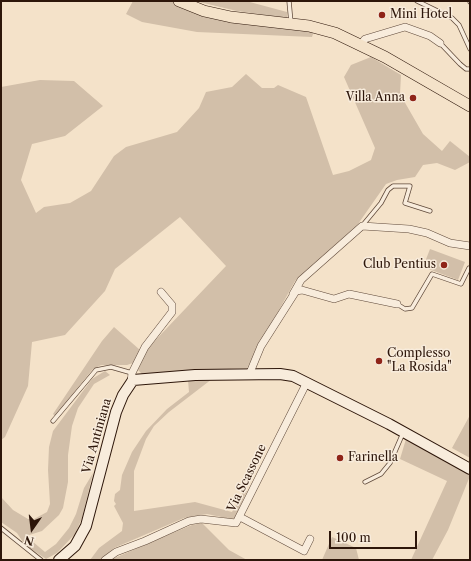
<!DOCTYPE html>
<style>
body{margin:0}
#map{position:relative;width:471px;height:561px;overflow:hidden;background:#f4e2c9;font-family:"Libre Caslon Text",serif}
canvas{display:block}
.frame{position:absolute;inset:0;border:2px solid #2d160a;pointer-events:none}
.north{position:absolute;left:12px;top:509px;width:40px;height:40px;-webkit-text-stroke:3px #f8ecdc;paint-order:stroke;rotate:194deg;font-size:11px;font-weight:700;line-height:16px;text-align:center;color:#2d160a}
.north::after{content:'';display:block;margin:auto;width:14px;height:18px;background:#2d160a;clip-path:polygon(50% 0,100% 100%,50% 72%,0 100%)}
.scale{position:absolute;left:329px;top:531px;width:88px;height:18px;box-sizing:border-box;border:2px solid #2d160a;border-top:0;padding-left:5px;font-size:12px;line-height:14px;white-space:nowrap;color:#2d160a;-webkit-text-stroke:3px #f8ecdc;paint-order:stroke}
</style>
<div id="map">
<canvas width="471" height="561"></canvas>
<div class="frame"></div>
<div class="north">N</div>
<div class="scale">100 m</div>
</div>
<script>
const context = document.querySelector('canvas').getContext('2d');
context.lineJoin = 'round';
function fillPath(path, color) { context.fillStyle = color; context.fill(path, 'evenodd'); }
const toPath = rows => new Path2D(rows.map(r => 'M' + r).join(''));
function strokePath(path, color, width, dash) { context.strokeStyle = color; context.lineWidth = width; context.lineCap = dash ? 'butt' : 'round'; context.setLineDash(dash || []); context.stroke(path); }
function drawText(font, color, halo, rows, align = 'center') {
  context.font = font + ' "Libre Caslon Text",serif'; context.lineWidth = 3; context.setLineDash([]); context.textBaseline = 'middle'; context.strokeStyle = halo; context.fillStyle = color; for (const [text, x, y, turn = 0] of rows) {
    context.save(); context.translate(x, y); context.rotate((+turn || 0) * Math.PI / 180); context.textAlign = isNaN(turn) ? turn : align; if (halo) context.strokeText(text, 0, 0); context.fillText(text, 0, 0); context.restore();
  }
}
fillPath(toPath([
 [133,1,171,1,194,13,314,31,312,37,197,32,142,22,126,14],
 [195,1,246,1,287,12,287,18,237,11],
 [371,57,401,75,400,94,423,134,442,151,450,141,470,157,470,162,455,170,437,163,423,165,415,177,397,180,386,184,358,224,295,281,247,368,142,374,138,370,147,349,226,266,180,217,115,269,105,291,65,335,32,342,28,386,5,437,1,440,1,87,40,80,74,81,103,106,65,136,32,144,21,180,36,213,44,207,70,203,91,191,114,156,126,147,177,132,199,108,206,92,232,87,246,74,262,88,274,88,278,85,306,97,333,175,349,171,371,160,375,148,344,77,351,65],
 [430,249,465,262,458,280,423,267],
 [114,327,140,350,133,363,127,365,101,365,92,370,55,416,53,414,102,341],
 [105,371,110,375,94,384,78,408,72,426,68,455,68,482,63,508,59,515,42,531,26,536,45,552,56,544,69,528,76,514,84,488,93,473,82,518,75,534,57,553,46,559,25,545,17,533,1,522,1,497,13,510,28,519,34,519,47,512,50,504,48,470,49,447,53,431,92,379],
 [212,379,169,412,154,426,146,439,134,471,134,511,195,502,232,512,244,490,247,491,235,518,231,519,207,514,184,518,114,548,100,560,90,560,99,548,122,531,123,523,114,506,116,504,114,501,115,494,120,490,122,475,132,452,146,431,167,409,189,392,188,380],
 [470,415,470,458,452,448],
 [406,439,464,470,470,476,448,530,432,560,411,560,447,481,400,459],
 [202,523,229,550,247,560,110,560,163,537,192,525],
 [332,537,356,548,359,560,322,560]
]), '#d2bfa9');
const lane = toPath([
 [289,1,291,23],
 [417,1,452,18,459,25,470,49],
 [470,1,470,2],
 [440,43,460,64,466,69,470,69],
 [362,226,381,203,388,190,393,186,410,186,405,203,430,211],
 [397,304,405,309,412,308,432,274,461,284,469,268],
 [53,421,96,370,111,367,132,373],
 [365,482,381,474,390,463,403,433],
 [1,528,41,560]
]);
const street = toPath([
 [361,44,365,39,405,27,430,36,440,43],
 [293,294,301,280,362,226,409,229,427,233,450,243,470,246],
 [249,375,261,346,296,291,302,290,334,299,349,294,397,304],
 [131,382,132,373,145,347,172,312,172,305,161,292],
 [240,517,304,551,310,539],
 [105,560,116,552,145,541,189,521,201,519,236,523,307,382]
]);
const secondary = toPath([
 [59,560,75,546,86,526,116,412,123,395,133,380,195,375,280,374,293,376,389,424,470,469]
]);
const primary = toPath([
 [179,1,204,11,231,17,309,26,335,33,385,57,470,106]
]);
strokePath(lane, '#5f493a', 5);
strokePath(street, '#5f493a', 8);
strokePath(secondary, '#2d160a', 12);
strokePath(primary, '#2d160a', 12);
strokePath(lane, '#f8ecdc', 3.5);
strokePath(street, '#f8ecdc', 7);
strokePath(secondary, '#f8ecdc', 10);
strokePath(primary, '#f4e2c9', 11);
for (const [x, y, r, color] of [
 [382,15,4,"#8f2418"],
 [413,98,4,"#8f2418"],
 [444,265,4,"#8f2418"],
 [379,361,4,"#8f2418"],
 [340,458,4,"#8f2418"]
]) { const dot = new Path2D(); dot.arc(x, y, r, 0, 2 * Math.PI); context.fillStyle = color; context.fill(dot); strokePath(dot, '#f8ecdc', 1.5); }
drawText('12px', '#2d160a', '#f8ecdc', [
 ["Mini Hotel",390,15],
 ["Villa Anna",405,98,"right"],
 ["Club Pentius",436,265,"right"],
 ["Complesso",387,354],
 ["\"La Rosida\"",387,368],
 ["Farinella",348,458]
], 'left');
drawText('12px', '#2d160a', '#f8ecdc', [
 ["Via Antiniana",97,436,-74],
 ["Via Scassone",247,478,-64]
]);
</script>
